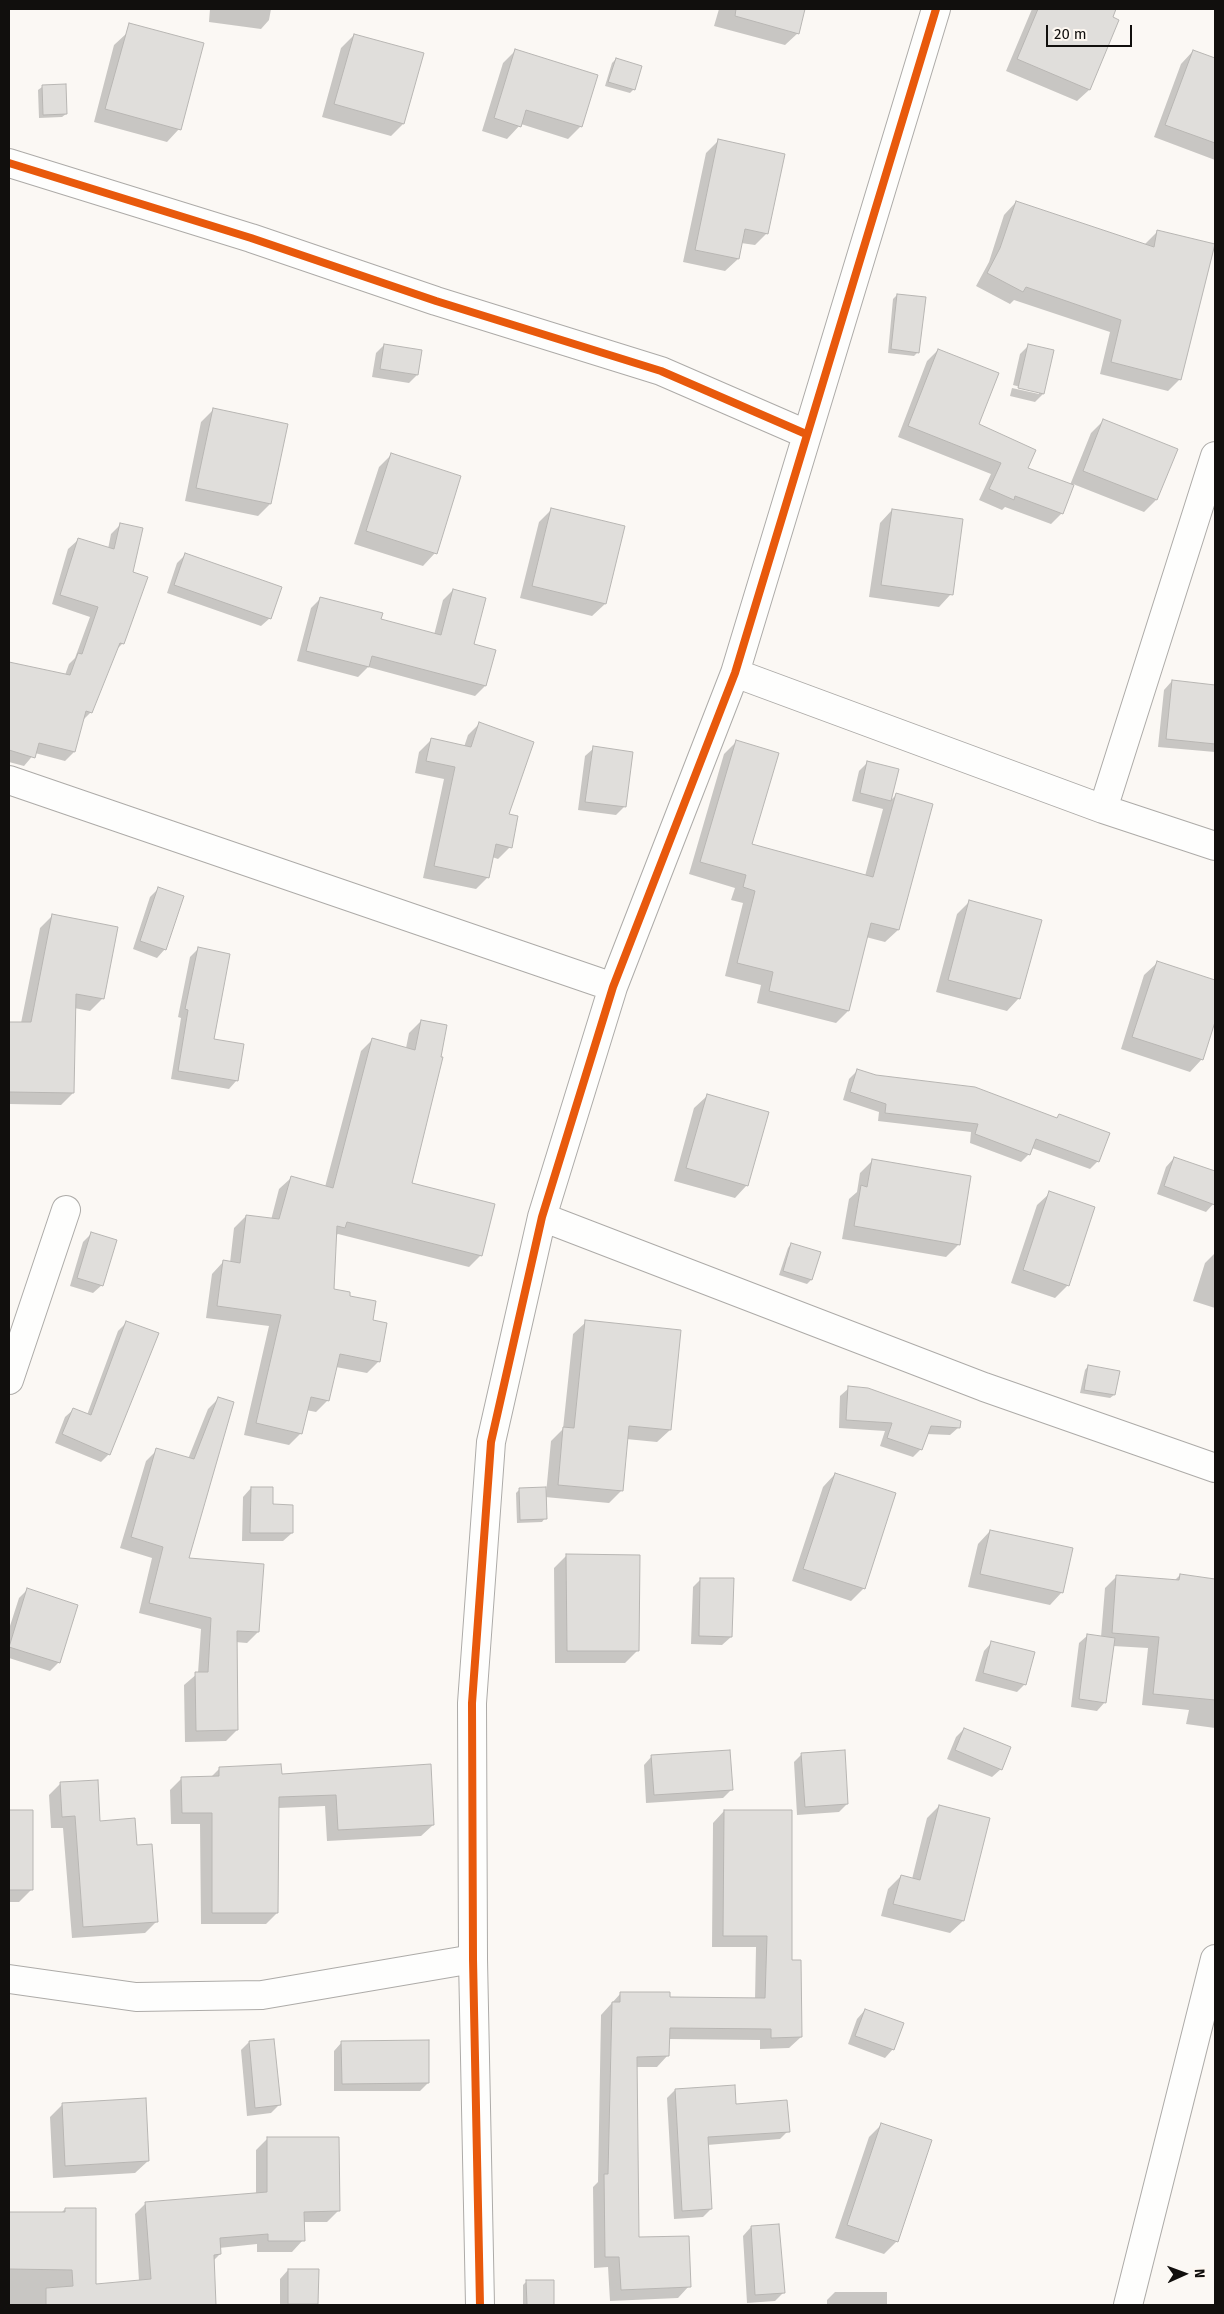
<!DOCTYPE html>
<style>
body{margin:0}
#map{position:relative;width:1224px;height:2314px;overflow:hidden;background:#fbf8f4;font-family:"Fira Sans",sans-serif}
canvas{display:block}
.frame{position:absolute;inset:0;border:10px solid #110f0d;pointer-events:none}
.north{position:absolute;left:1159px;top:2249px;width:50px;height:50px;-webkit-text-stroke:4px #fef8f1;paint-order:stroke;rotate:88deg;font-size:14px;font-weight:700;line-height:20px;text-align:center;color:#110f0d}
.north::after{content:'';display:block;margin:auto;width:18px;height:22px;background:#110f0d;clip-path:polygon(50% 0,100% 100%,50% 72%,0 100%)}
.scale{position:absolute;left:1046px;top:25px;width:86px;height:22px;box-sizing:border-box;border:2px solid #110f0d;border-top:0;padding-left:6px;font-size:15px;line-height:18px;white-space:nowrap;color:#110f0d;-webkit-text-stroke:4px #fef8f1;paint-order:stroke}
</style>
<div id="map">
<canvas width="1224" height="2314"></canvas>
<div class="frame"></div>
<div class="north">N</div>
<div class="scale">20 m</div>
</div>
<script>
const context = document.querySelector('canvas').getContext('2d');
context.lineJoin = 'round';
function fillPath(path, color) { context.fillStyle = color; context.fill(path, 'evenodd'); }
const toPath = rows => new Path2D(rows.map(r => 'M' + r).join(''));
function strokePath(path, color, width, dash) { context.strokeStyle = color; context.lineWidth = width; context.lineCap = dash ? 'butt' : 'round'; context.setLineDash(dash || []); context.stroke(path); }
fillPath(toPath([
 [210,9,271,9,269,20,261,29,209,22],
 [719,9,804,9,798,33,785,45,714,26],
 [1032,9,1115,9,1111,18,1118,21,1089,90,1077,101,1006,71],
 [127,33,179,129,167,142,94,122,114,45],
 [354,35,403,124,391,136,322,117,341,48],
 [515,51,581,126,568,139,521,124,507,139,482,131,503,63],
 [1193,51,1215,60,1215,160,1154,137,1181,64],
 [616,59,634,89,630,93,605,86,612,63],
 [42,87,66,114,62,117,39,118,38,90],
 [718,141,767,233,755,245,741,243,738,259,725,271,683,262,706,153],
 [1016,202,1144,245,1157,232,1180,379,1168,391,1100,374,1110,332,1014,300,1010,304,976,286,989,262,1004,215],
 [897,295,918,352,914,356,888,353,893,299],
 [384,345,417,375,409,383,372,377,376,353],
 [1029,345,1043,394,1035,402,1010,396,1012,388,1039,394,1039,392,1013,385,1020,354],
 [938,350,978,425,1026,469,1070,485,1091,433,1103,421,1156,500,1144,512,1073,484,1062,513,1051,524,1005,507,1002,510,979,500,991,474,898,437,927,361],
 [214,409,270,504,258,516,185,501,201,422],
 [391,455,435,553,423,566,354,544,379,467],
 [552,509,605,604,592,616,520,598,539,522],
 [892,510,951,594,939,607,869,597,880,523],
 [121,524,132,573,146,578,122,644,115,651,91,712,82,721,74,752,65,761,35,753,24,766,9,762,9,663,65,675,69,664,75,658,90,617,52,604,68,549,78,540,108,549,111,534],
 [186,554,270,618,261,626,167,593,177,563],
 [453,590,485,686,475,696,368,667,358,677,297,661,311,608,321,598,380,620,434,635,443,600],
 [1172,681,1215,686,1215,752,1158,747,1164,690],
 [480,723,507,815,510,847,498,859,492,857,488,877,476,889,423,878,444,779,415,773,419,752,431,740,464,747,468,735],
 [736,742,751,844,865,876,883,809,852,801,859,771,867,763,890,801,896,795,898,930,885,942,866,937,848,1011,836,1023,757,1003,761,985,725,976,743,903,731,900,735,888,689,874,724,754],
 [594,748,624,807,616,815,578,810,585,756],
 [158,889,165,949,157,958,133,949,150,897],
 [970,901,1019,998,1007,1011,936,992,957,914],
 [53,915,103,998,90,1011,74,1008,73,1093,61,1105,9,1104,9,1023,21,1023,40,928],
 [198,949,212,1040,237,1080,229,1089,171,1079,181,1018,178,1017,190,957],
 [1157,963,1215,982,1215,1018,1202,1059,1190,1072,1121,1049,1144,975],
 [421,1021,411,1184,481,1255,469,1267,338,1234,335,1236,333,1290,349,1297,379,1361,367,1373,336,1367,328,1400,316,1412,306,1410,301,1433,289,1445,244,1435,269,1326,206,1318,212,1274,223,1262,230,1263,234,1228,246,1216,271,1220,279,1189,291,1178,325,1187,361,1051,373,1039,406,1048,409,1033],
 [857,1071,1056,1119,1059,1116,1098,1161,1090,1169,1032,1148,1029,1154,1021,1162,970,1143,971,1132,878,1121,879,1112,843,1100,849,1079],
 [707,1096,747,1185,735,1198,674,1181,694,1108],
 [1174,1158,1215,1172,1215,1202,1206,1212,1157,1194,1166,1167],
 [873,1160,959,1244,946,1257,842,1239,849,1199,857,1192,860,1173],
 [1050,1193,1068,1285,1055,1298,1011,1283,1037,1205],
 [91,1234,102,1285,93,1293,70,1286,83,1242],
 [791,1244,819,1253,811,1280,807,1284,779,1275,788,1248],
 [1214,1254,1215,1255,1215,1308,1193,1301,1205,1263],
 [586,1322,670,1430,657,1442,626,1439,622,1490,609,1503,545,1497,545,1518,542,1522,517,1523,516,1493,520,1489,546,1494,551,1441,563,1429,573,1334],
 [126,1323,109,1454,101,1462,55,1443,65,1417,74,1409,87,1415,118,1331],
 [1088,1366,1114,1395,1110,1398,1080,1393,1085,1370],
 [849,1388,959,1427,950,1435,926,1434,921,1449,913,1457,880,1446,885,1431,839,1428,840,1396],
 [219,1398,187,1559,258,1632,247,1643,235,1642,237,1730,226,1741,185,1742,184,1685,198,1673,201,1629,139,1613,152,1558,120,1548,146,1461,157,1450,188,1459,208,1409],
 [835,1474,864,1588,851,1601,792,1581,823,1487],
 [251,1488,272,1506,292,1533,283,1541,242,1541,243,1497],
 [990,1531,1062,1592,1050,1605,968,1587,978,1544],
 [566,1556,638,1650,625,1663,555,1663,554,1568],
 [1180,1575,1215,1580,1215,1728,1186,1724,1189,1710,1142,1705,1148,1648,1113,1646,1105,1702,1097,1711,1071,1707,1079,1643,1088,1635,1101,1637,1105,1588,1117,1576,1174,1581],
 [701,1579,731,1637,722,1645,691,1644,693,1587],
 [27,1590,59,1662,50,1671,9,1658,9,1629,19,1598],
 [992,1642,1025,1684,1017,1692,975,1681,984,1651],
 [964,1729,1001,1769,992,1777,947,1759,956,1737],
 [802,1754,847,1804,839,1812,797,1815,794,1762],
 [652,1756,732,1789,723,1798,646,1803,644,1765],
 [220,1768,280,1775,433,1825,421,1836,327,1841,325,1806,278,1808,277,1913,266,1924,201,1924,200,1824,171,1824,170,1790,182,1778,210,1778],
 [61,1783,99,1822,136,1846,157,1921,145,1933,72,1938,63,1828,51,1828,49,1795],
 [939,1806,988,1818,963,1921,950,1933,881,1916,888,1889,901,1876,912,1879,927,1818],
 [31,1811,32,1889,19,1902,9,1902,9,1812],
 [724,1811,790,1961,801,2037,789,2048,760,2049,760,2040,668,2039,668,2055,657,2067,636,2067,638,2238,689,2286,678,2298,610,2301,608,2267,594,2268,593,2187,598,2182,601,2015,621,1993,669,1998,755,1999,756,1947,712,1947,713,1823],
 [865,2010,893,2049,885,2058,848,2044,857,2019],
 [249,2042,279,2105,271,2113,247,2116,241,2050],
 [342,2042,428,2083,420,2091,334,2091,334,2051],
 [675,2090,735,2105,788,2131,780,2139,707,2145,711,2209,703,2217,674,2219,667,2098],
 [62,2105,148,2161,135,2173,53,2178,50,2117],
 [882,2124,897,2241,884,2254,835,2238,869,2137],
 [267,2139,338,2211,327,2222,303,2222,303,2240,292,2252,257,2252,257,2244,219,2248,220,2254,213,2261,215,2305,9,2305,9,2213,61,2213,65,2209,95,2285,139,2281,135,2214,146,2203,256,2195,256,2150],
 [778,2226,783,2293,775,2301,747,2303,743,2236,751,2227],
 [288,2270,317,2303,315,2305,280,2305,280,2279],
 [527,2281,553,2281,553,2305,523,2305,523,2285],
 [835,2292,887,2292,887,2305,827,2305,827,2300]
]), '#0003');
const building = toPath([
 [736,9,805,9,799,34,735,16,736,9],
 [1038,9,1116,9,1113,17,1119,20,1090,90,1017,59,1038,9],
 [129,23,204,43,181,130,105,109,129,23],
 [354,34,424,53,404,124,334,104,354,34],
 [515,49,598,75,582,127,526,110,521,127,494,118,515,49],
 [1193,50,1215,58,1215,143,1165,125,1193,50],
 [616,58,642,66,635,90,608,82,616,58],
 [66,84,67,114,43,115,42,85,66,84],
 [718,139,785,154,768,234,745,229,739,259,695,250,718,139],
 [1016,201,1154,247,1157,230,1215,244,1181,380,1111,362,1121,320,1026,287,1023,292,987,273,1000,248,1016,201],
 [897,294,926,297,919,353,891,349,897,294],
 [384,344,422,350,418,375,380,369,384,344],
 [1028,344,1054,350,1044,394,1018,388,1028,344],
 [938,349,999,373,979,424,1036,450,1028,468,1074,485,1063,514,1015,496,1014,500,989,489,1001,463,908,426,938,349],
 [213,408,288,424,271,504,196,488,213,408],
 [1103,419,1178,449,1157,500,1083,471,1103,419],
 [391,453,461,476,437,554,366,531,391,453],
 [551,508,625,526,606,604,532,586,551,508],
 [892,509,963,519,953,595,881,585,892,509],
 [120,523,143,528,133,572,148,577,124,644,120,643,92,713,86,711,75,752,39,743,35,758,9,750,9,662,70,675,78,653,82,654,98,607,60,595,78,538,114,549,120,523],
 [185,553,282,587,271,619,174,585,185,553],
 [453,589,486,598,474,644,496,650,486,686,372,656,369,667,306,651,320,597,383,613,381,619,441,635,453,589],
 [1172,680,1215,685,1215,744,1166,739,1172,680],
 [479,722,534,742,509,814,518,816,512,848,496,844,489,878,434,866,455,767,426,761,431,738,471,747,479,722],
 [736,740,779,753,752,844,873,877,896,793,933,804,899,930,871,923,849,1011,769,991,773,972,737,963,755,891,743,887,746,875,700,862,736,740],
 [593,746,633,752,626,807,585,802,593,746],
 [867,761,899,769,891,801,860,793,867,761],
 [158,887,184,896,166,950,140,941,158,887],
 [969,900,1042,920,1020,999,948,980,969,900],
 [52,914,118,927,104,999,76,994,74,1093,9,1092,9,1022,31,1022,52,914],
 [198,947,230,954,214,1039,244,1044,238,1081,178,1071,188,1010,185,1009,198,947],
 [1157,961,1215,980,1215,1022,1203,1060,1132,1037,1157,961],
 [421,1020,447,1025,441,1057,443,1057,412,1183,495,1204,482,1256,347,1222,345,1228,337,1226,334,1289,350,1292,350,1296,376,1301,373,1320,387,1323,380,1362,340,1354,329,1401,311,1397,302,1434,256,1423,281,1315,217,1306,223,1260,240,1263,246,1215,279,1219,291,1176,333,1188,372,1038,415,1050,421,1020],
 [857,1069,876,1075,975,1087,1057,1118,1059,1114,1110,1133,1099,1162,1036,1139,1030,1155,975,1134,978,1124,885,1113,886,1104,850,1092,857,1069],
 [707,1094,769,1112,748,1186,686,1168,707,1094],
 [1174,1157,1215,1171,1215,1205,1164,1186,1174,1157],
 [872,1159,971,1176,960,1245,854,1226,861,1185,867,1187,872,1159],
 [1049,1191,1095,1207,1069,1286,1023,1270,1049,1191],
 [91,1232,117,1240,103,1286,77,1278,91,1232],
 [791,1243,821,1252,812,1280,783,1271,791,1243],
 [585,1320,681,1330,671,1430,629,1426,623,1491,558,1485,563,1427,574,1428,585,1320],
 [126,1321,159,1333,110,1455,62,1434,73,1408,91,1415,126,1321],
 [1088,1365,1120,1371,1115,1395,1084,1390,1088,1365],
 [848,1386,868,1388,961,1421,960,1428,931,1426,922,1450,887,1438,892,1423,846,1420,848,1386],
 [218,1397,234,1402,189,1558,264,1564,259,1632,237,1631,238,1730,196,1731,195,1672,208,1672,211,1618,149,1603,163,1547,131,1537,156,1448,194,1459,218,1397],
 [835,1473,896,1493,865,1589,803,1569,835,1473],
 [251,1487,273,1487,273,1504,293,1505,293,1533,250,1533,251,1487],
 [546,1487,547,1519,520,1520,519,1488,546,1487],
 [990,1530,1073,1548,1063,1593,980,1574,990,1530],
 [566,1554,640,1555,639,1651,567,1651,566,1554],
 [1180,1574,1215,1579,1215,1700,1153,1694,1159,1637,1112,1633,1116,1575,1179,1580,1180,1574],
 [700,1578,734,1578,732,1637,699,1636,700,1578],
 [27,1588,78,1605,60,1663,9,1647,27,1588],
 [1087,1634,1115,1638,1106,1703,1079,1699,1087,1634],
 [991,1641,1035,1652,1026,1685,983,1673,991,1641],
 [964,1728,1011,1747,1002,1770,955,1750,964,1728],
 [730,1750,733,1790,654,1795,651,1755,730,1750],
 [845,1750,848,1804,805,1807,801,1753,845,1750],
 [281,1764,282,1774,431,1764,434,1825,338,1830,336,1795,279,1797,278,1913,212,1913,212,1813,182,1813,181,1777,219,1776,219,1767,281,1764],
 [98,1780,100,1821,135,1818,137,1845,152,1844,158,1922,83,1927,75,1816,62,1817,60,1782,98,1780],
 [939,1805,990,1818,964,1921,893,1904,901,1875,920,1880,939,1805],
 [9,1810,33,1810,33,1890,9,1890,9,1810],
 [724,1810,792,1810,792,1960,801,1960,802,2037,771,2038,771,2029,670,2028,669,2056,637,2057,639,2237,689,2236,691,2287,621,2290,619,2257,605,2257,604,2174,608,2174,612,2002,620,2002,620,1992,670,1992,670,1997,765,1998,767,1936,723,1936,724,1810],
 [865,2009,904,2023,894,2050,855,2036,865,2009],
 [274,2039,281,2105,255,2108,249,2041,274,2039],
 [429,2040,429,2083,342,2084,341,2041,429,2040],
 [735,2085,736,2104,787,2100,790,2132,708,2137,712,2209,682,2211,675,2089,735,2085],
 [146,2098,149,2161,65,2166,62,2103,146,2098],
 [881,2123,932,2140,898,2242,847,2225,881,2123],
 [267,2137,339,2137,340,2211,304,2212,305,2241,268,2241,268,2234,220,2238,221,2254,214,2255,216,2305,46,2305,46,2288,73,2286,72,2270,9,2269,9,2212,65,2212,65,2208,96,2208,96,2284,151,2279,145,2202,267,2192,267,2137],
 [779,2224,785,2293,755,2295,751,2226,779,2224],
 [288,2269,319,2269,318,2304,288,2304,288,2269],
 [526,2280,554,2280,554,2305,527,2305,526,2280]
]);
fillPath(building, '#e0dedb');
strokePath(building, '#b8b6b3', 1);
const street = toPath([
 [9,163,251,238,436,301,661,371,806,434],
 [735,673,1103,809,1215,846],
 [9,780,613,987],
 [1103,809,1215,456],
 [542,1217,984,1387,1215,1468],
 [9,1380,66,1210],
 [9,1979,136,1997,262,1995,473,1959],
 [480,2305,473,1959,472,1703,491,1442,542,1217,613,987,735,673,936,9],
 [1128,2305,1215,1959]
]);
strokePath(street, '#adaba8', 30);
strokePath(street, '#fefefd', 28);
strokePath(toPath([
 [9,163,251,238,436,301,661,371,806,434],
 [480,2305,473,1959,472,1703,491,1442,542,1217,613,987,735,673,936,9]
]), '#e8590c', 8);
</script>
